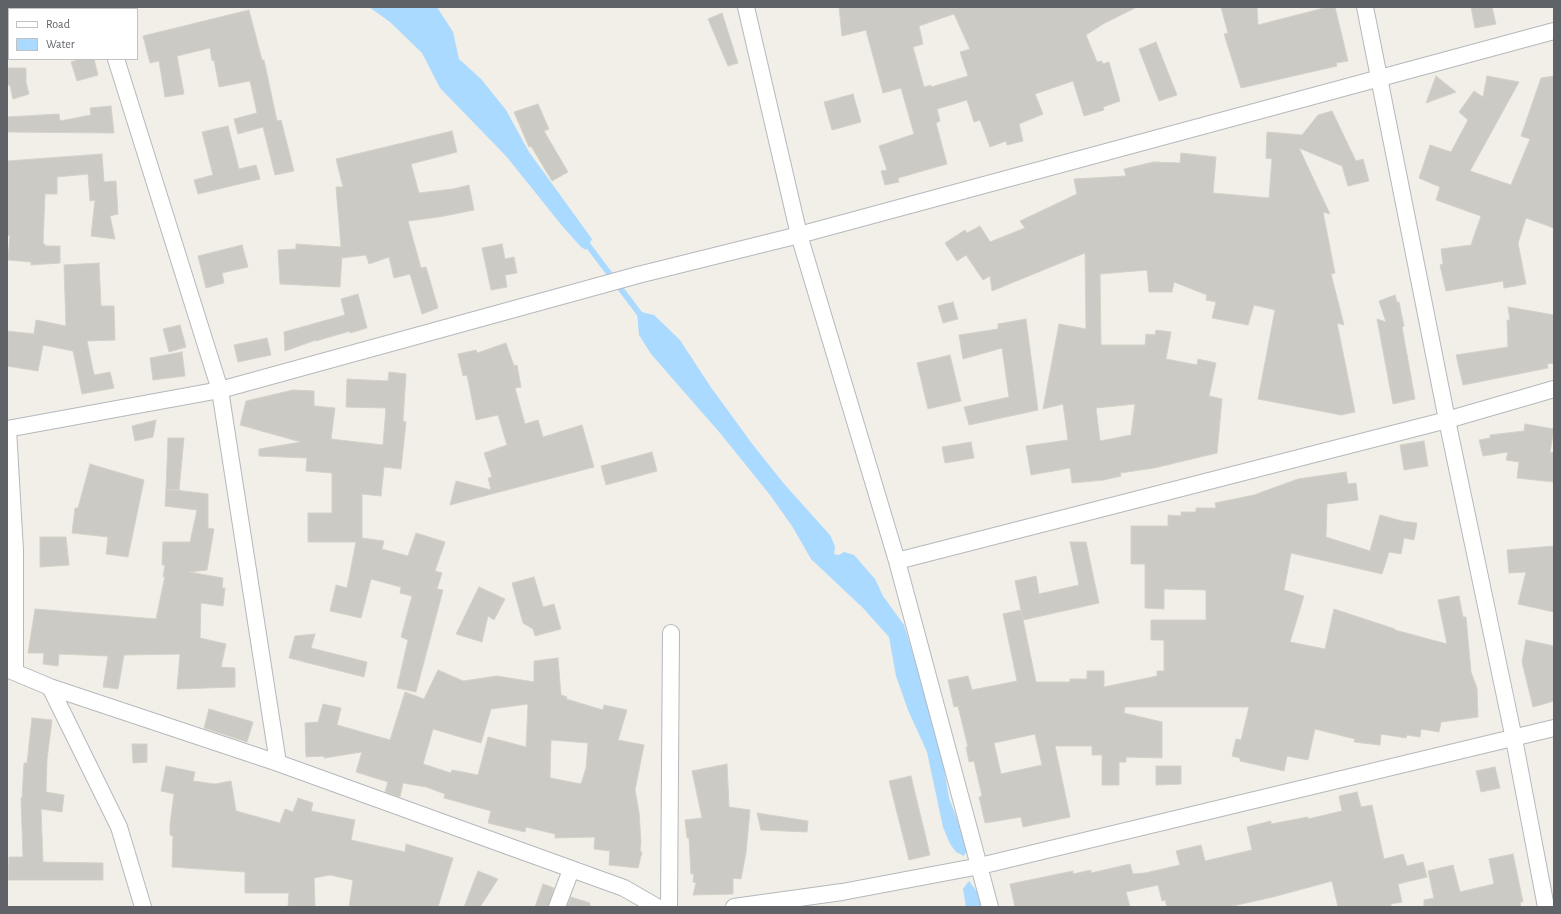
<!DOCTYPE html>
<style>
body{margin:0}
#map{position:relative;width:1561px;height:914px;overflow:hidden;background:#f1efe8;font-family:"Alegreya Sans",sans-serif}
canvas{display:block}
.frame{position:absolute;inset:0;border:8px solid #5f6368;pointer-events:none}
.legend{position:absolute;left:8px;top:8px;width:130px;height:52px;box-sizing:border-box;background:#fff;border:1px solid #bfc1c3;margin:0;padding:5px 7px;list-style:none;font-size:12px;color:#5f6368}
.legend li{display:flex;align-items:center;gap:8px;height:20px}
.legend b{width:20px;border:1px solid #bfc1c3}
</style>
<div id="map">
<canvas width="1561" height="914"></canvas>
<div class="frame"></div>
<ul class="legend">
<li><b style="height:5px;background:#fff"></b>Road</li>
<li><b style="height:11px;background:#aadaff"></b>Water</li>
</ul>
</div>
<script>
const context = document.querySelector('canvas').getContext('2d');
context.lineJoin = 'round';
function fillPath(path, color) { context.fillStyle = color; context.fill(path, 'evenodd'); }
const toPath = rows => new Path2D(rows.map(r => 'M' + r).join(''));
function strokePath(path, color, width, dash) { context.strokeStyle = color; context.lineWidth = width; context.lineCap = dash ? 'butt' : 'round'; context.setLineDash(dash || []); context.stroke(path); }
fillPath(toPath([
 [369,7,437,7,453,32,459,59,481,79,506,110,529,152,592,239,586,250,581,247,563,227,506,156,440,88,422,53,390,22],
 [637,311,654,315,680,340,710,386,753,445,785,485,830,535,835,546,834,554,839,555,844,552,854,555,875,579,883,596,904,625,939,739,949,798,962,832,967,850,964,856,956,852,950,844,943,827,927,752,908,710,896,676,889,637,863,608,811,559,792,526,770,495,720,433,651,354,639,335],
 [969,881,978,893,982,907,966,907,963,889]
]), '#aadaff');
strokePath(toPath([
 [584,240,642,317]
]), '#aadaff', 6);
const building = toPath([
 [839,7,1137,7,1103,24,1086,35,1097,62,1102,61,1103,64,1109,62,1120,101,1103,107,1104,110,1084,116,1073,81,1035,94,1043,114,1019,124,1023,141,1007,145,1006,141,990,147,980,120,974,122,967,100,937,109,940,121,936,123,947,164,898,178,899,182,885,185,881,171,887,170,879,146,914,134,901,88,883,93,866,30,842,36,839,7],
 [954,14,970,49,960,52,968,76,931,87,931,85,924,87,913,47,923,44,919,26,954,14],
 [1221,7,1257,7,1258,25,1328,7,1335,7,1348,61,1336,63,1337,66,1241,88,1224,34,1228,33,1221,7],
 [1471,7,1492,7,1496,24,1475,28,1471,7],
 [249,10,262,60,264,60,277,121,281,120,294,171,275,175,263,127,238,134,234,119,257,113,250,81,219,87,214,60,212,61,210,48,177,56,184,94,165,97,159,61,150,63,143,36,249,10],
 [722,13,738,63,728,66,708,19,722,13],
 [1156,42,1177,95,1159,101,1139,49,1156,42],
 [81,59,94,59,98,75,77,81,71,62,81,59],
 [7,68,26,68,26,82,29,94,13,99,10,85,7,85,7,68],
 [1436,76,1456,92,1426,103,1436,76],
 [1487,76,1519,82,1470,171,1511,185,1530,139,1521,136,1541,78,1554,76,1554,228,1526,218,1518,243,1526,284,1504,288,1503,281,1446,291,1440,265,1443,264,1441,249,1471,245,1481,216,1436,200,1440,187,1419,178,1430,145,1451,152,1468,120,1459,112,1474,91,1483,97,1487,76],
 [853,94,861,122,832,130,824,102,853,94],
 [538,104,549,129,544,131,568,172,552,181,531,146,529,147,514,112,538,104],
 [111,106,114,133,7,132,7,117,59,114,60,121,91,115,90,108,111,106],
 [1332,111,1356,161,1363,159,1369,181,1348,186,1342,166,1299,148,1330,214,1323,212,1335,273,1331,274,1344,325,1337,323,1355,412,1341,415,1258,399,1275,310,1254,305,1248,325,1212,318,1216,302,1206,300,1207,295,1174,282,1172,292,1149,292,1147,270,1100,274,1101,345,1145,345,1146,334,1155,335,1156,330,1171,332,1166,359,1197,365,1198,359,1216,363,1209,396,1222,399,1217,453,1154,468,1120,473,1121,476,1104,480,1072,483,1070,468,1031,475,1026,446,1068,440,1063,404,1043,409,1059,324,1086,329,1085,253,992,291,990,276,983,280,966,255,957,261,945,243,965,230,967,233,980,226,990,242,1025,228,1020,221,1077,194,1074,179,1126,176,1124,169,1153,162,1180,163,1181,153,1216,157,1213,193,1269,198,1272,159,1266,158,1267,132,1302,135,1318,115,1332,111],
 [1135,404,1131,435,1100,441,1096,408,1135,404],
 [228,126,239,169,256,165,260,179,198,194,194,180,213,175,202,132,228,126],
 [452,131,457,152,411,164,419,193,453,189,469,185,474,210,439,217,408,221,421,268,426,267,438,308,422,314,410,274,394,278,389,257,369,264,366,255,342,258,342,255,340,287,280,284,278,250,296,249,296,244,341,247,336,187,343,187,336,159,452,131],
 [102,154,104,182,116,181,118,214,110,216,115,239,91,236,95,200,90,201,88,174,57,177,57,194,45,194,43,244,45,244,45,246,60,246,60,263,31,265,31,262,8,260,10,235,7,236,7,161,102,154],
 [502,244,505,259,514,257,517,273,505,275,507,287,491,290,482,248,502,244],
 [242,245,248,267,222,273,224,283,206,288,198,256,242,245],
 [99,263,101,306,114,306,115,340,87,341,94,375,110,372,114,388,82,394,73,351,43,345,38,371,7,366,7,331,34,334,36,320,66,326,64,265,99,263],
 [358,294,367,328,350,333,350,331,316,341,316,340,285,351,284,332,345,315,341,299,358,294],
 [1395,295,1397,302,1399,302,1404,326,1402,327,1415,399,1393,404,1377,319,1386,322,1379,301,1395,295],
 [953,302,958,319,943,323,938,306,953,302],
 [1508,307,1554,315,1554,363,1547,364,1548,368,1463,385,1456,355,1508,347,1507,320,1510,320,1508,307],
 [1026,319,1038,410,969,425,964,407,1009,397,1002,348,963,359,959,335,998,329,998,324,1026,319],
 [180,325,186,347,169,352,163,329,180,325],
 [267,338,271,355,238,362,234,345,267,338],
 [506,343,514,366,517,365,521,387,515,388,525,424,538,420,543,437,582,425,594,467,450,505,456,481,491,490,488,478,492,477,484,453,507,445,498,415,476,420,467,375,463,376,458,354,476,350,477,353,506,343],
 [182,352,185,376,153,380,150,358,182,352],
 [950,355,961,401,928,409,917,363,950,355],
 [389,372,406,374,403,421,406,422,401,469,384,467,381,496,362,494,362,538,384,541,382,549,408,556,416,533,445,542,435,571,442,573,437,589,443,590,416,692,397,688,408,640,401,637,412,596,400,593,401,587,371,579,361,618,330,611,336,585,347,588,356,542,308,542,308,513,332,513,332,473,306,471,307,458,259,456,259,449,301,442,240,425,246,401,293,390,314,391,314,406,335,408,331,439,383,445,386,408,346,407,347,379,388,381,389,372],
 [156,420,153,437,135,441,132,426,156,420],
 [1525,424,1554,429,1550,452,1554,453,1554,482,1517,478,1519,462,1506,460,1508,452,1483,456,1479,440,1490,438,1490,435,1524,431,1525,424],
 [168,438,184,438,179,490,166,489,168,438],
 [1424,441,1428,466,1404,470,1400,445,1424,441],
 [971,442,974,458,945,463,942,447,971,442],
 [652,452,657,471,606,485,601,466,652,452],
 [90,464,144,480,128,557,106,554,108,537,72,533,75,508,78,508,90,464],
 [1346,472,1348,484,1356,483,1358,500,1327,504,1326,537,1370,551,1380,515,1402,521,1417,523,1414,540,1404,538,1401,554,1389,552,1382,574,1291,553,1284,590,1304,596,1290,642,1325,649,1334,609,1395,629,1395,630,1447,644,1438,600,1459,596,1463,617,1466,617,1471,672,1477,688,1478,717,1441,722,1439,732,1421,729,1420,737,1407,735,1406,738,1381,734,1380,745,1354,742,1355,739,1315,729,1308,760,1287,756,1284,771,1240,761,1240,758,1232,756,1236,739,1241,740,1249,707,1125,707,1124,713,1162,722,1162,758,1126,757,1126,762,1119,762,1119,785,1102,785,1102,755,1092,755,1092,746,1055,746,1070,817,1023,827,1021,817,985,823,979,797,982,796,974,761,969,762,966,747,968,747,958,706,954,707,948,680,968,676,972,690,1017,681,1003,614,1021,610,1036,682,1070,682,1070,679,1087,679,1087,671,1104,671,1104,687,1157,676,1157,671,1164,671,1164,640,1151,640,1151,620,1206,620,1206,590,1164,589,1164,609,1145,608,1145,564,1131,564,1131,526,1168,526,1168,515,1181,516,1181,512,1196,512,1196,508,1216,508,1215,503,1254,495,1298,479,1346,472],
 [1035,734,1042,765,1001,774,994,743,1035,734],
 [166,489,208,494,208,528,214,529,207,570,189,572,223,578,222,588,225,588,223,606,201,603,200,638,226,644,221,667,235,668,235,687,177,689,180,654,124,655,118,689,103,687,108,656,59,654,58,666,43,664,44,653,28,653,35,609,156,619,165,576,163,577,165,565,162,565,163,542,190,542,197,510,165,506,166,489],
 [40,537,66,537,69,565,40,567,40,537],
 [1070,542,1086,542,1099,603,1023,620,1015,581,1036,576,1039,594,1079,585,1070,542],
 [1554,546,1554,612,1518,604,1526,572,1509,573,1507,550,1554,546],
 [534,577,543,607,554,604,561,629,535,636,533,629,523,623,512,583,534,577],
 [479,587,505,599,494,620,488,616,482,642,456,634,479,587],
 [315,634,311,648,367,662,364,677,289,658,295,636,315,634],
 [1526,640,1554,646,1554,701,1533,707,1522,662,1526,640],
 [558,658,561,695,567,697,566,699,603,710,604,705,627,710,618,740,644,745,635,790,639,812,641,842,640,851,642,852,638,868,609,865,610,851,594,849,595,837,555,838,555,834,526,827,525,832,488,823,491,811,444,798,445,794,426,787,403,783,400,797,385,792,388,782,356,772,362,752,324,758,324,756,306,757,305,723,318,722,323,704,341,708,337,725,390,740,405,692,424,699,438,670,463,681,497,676,534,682,534,661,558,658],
 [528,704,526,747,488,737,478,775,452,770,451,773,423,764,433,729,481,743,491,709,528,704],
 [551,740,588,743,586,768,581,784,550,778,551,740],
 [209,709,253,722,247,742,204,728,209,709],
 [32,718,52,720,47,759,46,792,64,795,62,812,41,809,43,862,103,863,103,880,8,880,9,857,23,857,21,798,22,798,24,763,27,763,32,718],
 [132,744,147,744,147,762,133,763,132,744],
 [727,764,729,807,750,810,746,853,741,879,733,878,733,894,693,895,696,883,693,882,694,874,691,874,689,838,687,838,685,820,702,818,692,771,727,764],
 [166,766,195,772,193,781,215,784,231,781,236,811,280,823,285,809,293,812,298,798,313,803,311,811,355,820,351,840,405,852,406,844,453,858,438,907,349,907,353,880,330,875,314,878,315,907,288,907,289,893,245,893,245,872,172,867,173,836,170,835,170,824,174,794,161,791,166,766],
 [1156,766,1181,766,1181,784,1156,785,1156,766],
 [1495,767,1500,788,1481,792,1476,771,1495,767],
 [911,776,930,855,909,860,889,781,911,776],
 [1357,792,1361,807,1372,805,1384,859,1403,854,1407,866,1423,862,1427,877,1398,884,1402,902,1391,904,1391,907,1338,907,1332,881,1273,897,1228,907,1167,907,1165,900,1162,901,1158,885,1126,892,1130,907,1015,907,1010,884,1073,871,1073,874,1091,870,1091,873,1130,864,1133,874,1145,873,1180,865,1176,851,1201,845,1205,861,1252,850,1247,827,1271,821,1271,824,1308,817,1308,819,1342,811,1339,796,1357,792],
 [757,813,808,821,807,832,761,830,757,813],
 [1513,854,1523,902,1520,902,1521,907,1424,907,1424,900,1434,898,1428,871,1453,865,1460,892,1494,884,1489,859,1513,854],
 [478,871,498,879,480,907,464,907,478,871],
 [543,884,554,888,548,907,535,907,543,884],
 [571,897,590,903,590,907,567,907,571,897]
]);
fillPath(building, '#cccac5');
strokePath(building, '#d6d1c6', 1);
const street = toPath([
 [746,7,799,235,897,561,990,907],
 [1365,7,1447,420,1514,739,1546,907],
 [7,39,9,38],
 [116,59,220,390,278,763],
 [7,429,220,390,638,275,799,235,1554,31],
 [8,429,15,551,15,672],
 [897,561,1447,420,1554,389],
 [7,669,50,687,278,763,624,888,657,907],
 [50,687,119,827,143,907],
 [557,907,571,870],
 [669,907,671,633],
 [734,907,842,892,980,866,1554,728]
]);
strokePath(street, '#b5b8bc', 18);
strokePath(street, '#fff', 16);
</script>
